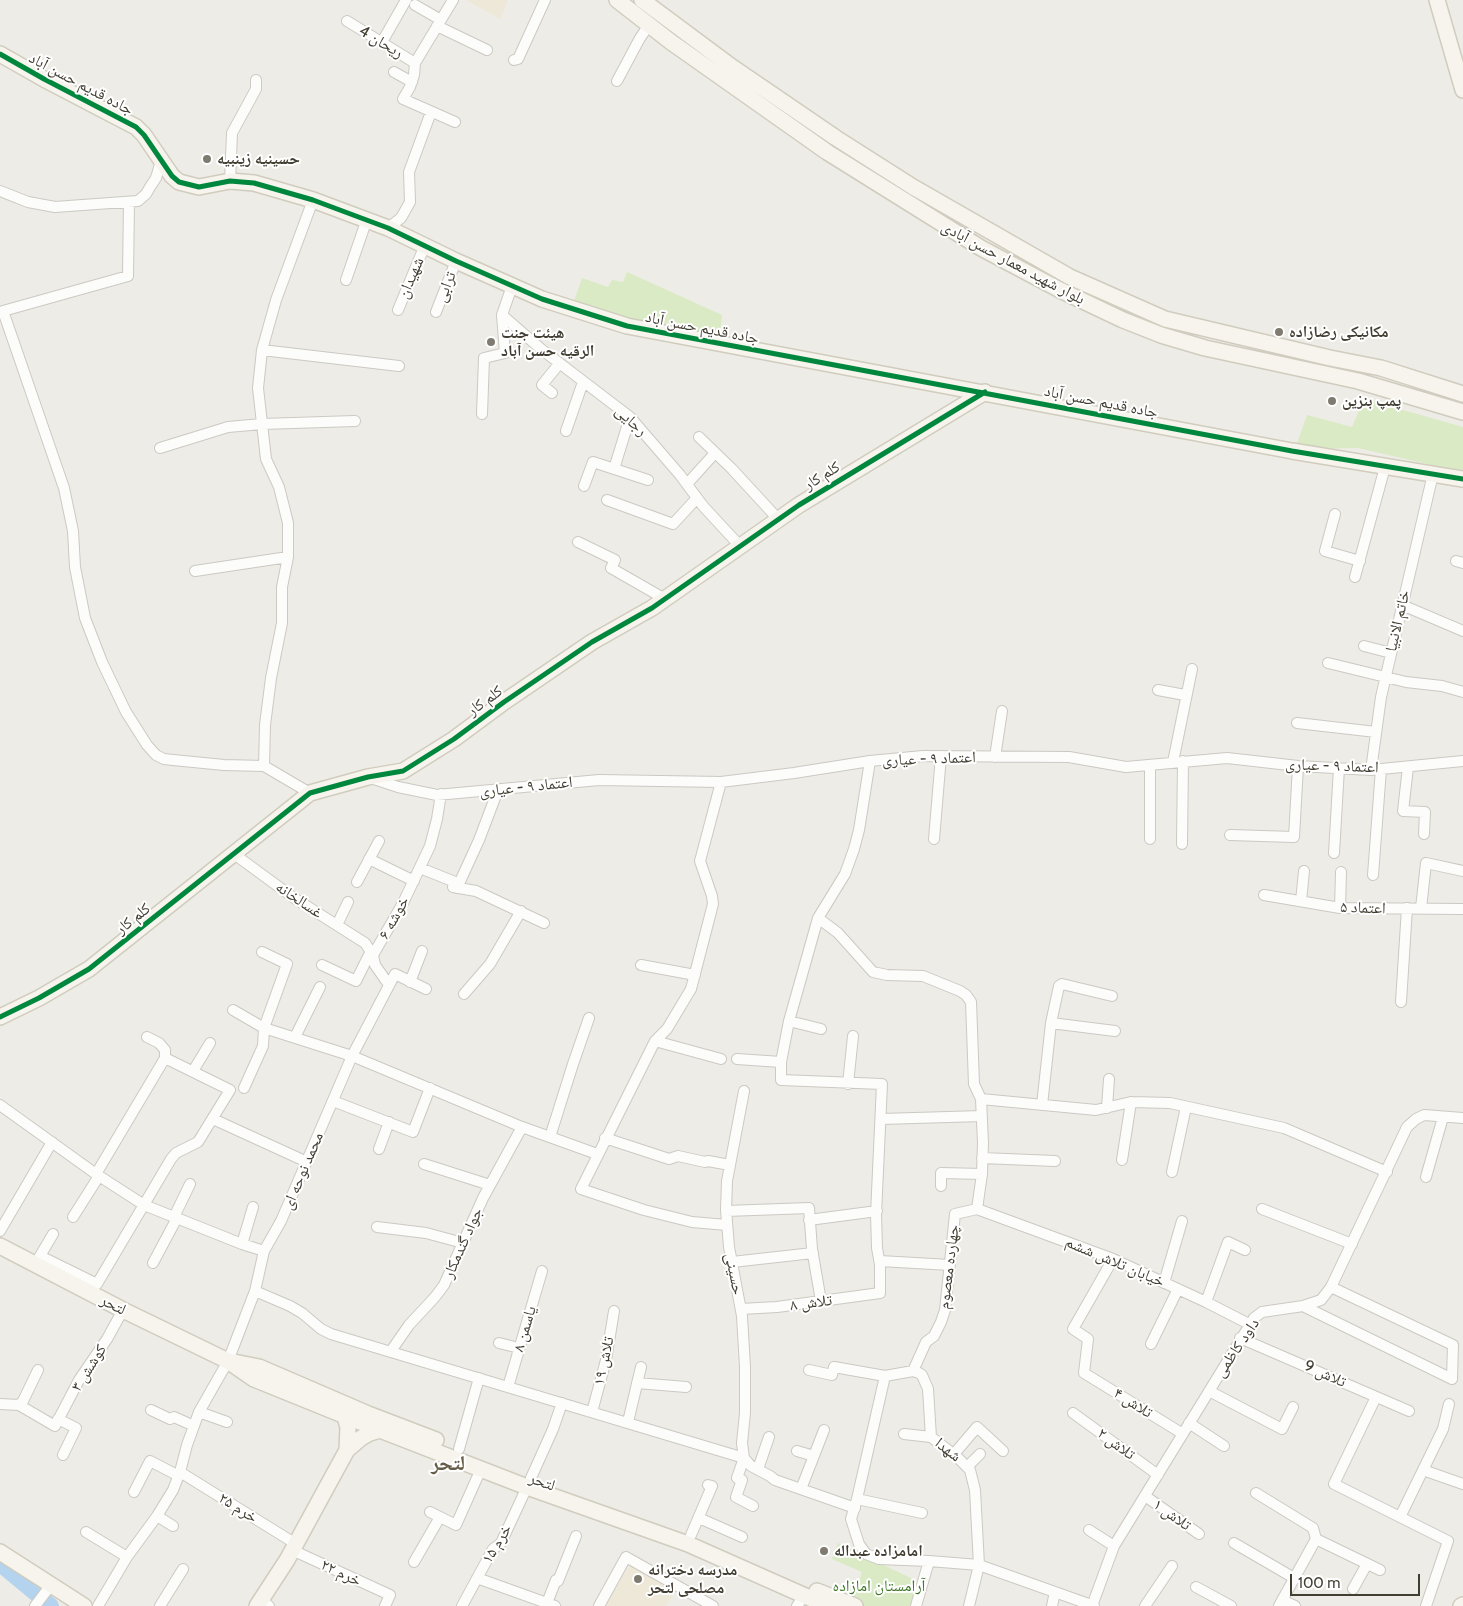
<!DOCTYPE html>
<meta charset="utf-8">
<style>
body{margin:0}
#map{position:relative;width:1463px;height:1606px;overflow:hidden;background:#eeece6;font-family:Cabin,sans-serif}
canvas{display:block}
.scale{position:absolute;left:1290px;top:1574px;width:130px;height:22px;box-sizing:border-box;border:2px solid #433e32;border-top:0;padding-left:6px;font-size:15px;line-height:18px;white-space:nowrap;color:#433e32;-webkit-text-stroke:4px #fff;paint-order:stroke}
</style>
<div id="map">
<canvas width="1463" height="1606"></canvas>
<div class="scale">100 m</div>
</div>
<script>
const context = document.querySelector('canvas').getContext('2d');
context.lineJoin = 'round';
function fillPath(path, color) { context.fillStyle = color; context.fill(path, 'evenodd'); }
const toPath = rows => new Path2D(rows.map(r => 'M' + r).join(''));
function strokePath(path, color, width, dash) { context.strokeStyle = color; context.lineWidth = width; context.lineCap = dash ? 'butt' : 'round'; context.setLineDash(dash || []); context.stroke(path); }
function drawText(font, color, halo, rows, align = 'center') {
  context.font = font + ' Cabin,"Noto Naskh Arabic",sans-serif'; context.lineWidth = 4; context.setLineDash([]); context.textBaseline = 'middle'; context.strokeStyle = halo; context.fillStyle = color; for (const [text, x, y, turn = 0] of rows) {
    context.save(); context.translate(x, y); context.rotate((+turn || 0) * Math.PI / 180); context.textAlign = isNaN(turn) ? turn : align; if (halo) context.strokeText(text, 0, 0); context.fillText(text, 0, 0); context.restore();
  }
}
fillPath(toPath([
 [466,0,508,0,500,19],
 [633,1565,675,1591,666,1606,605,1606,627,1568]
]), '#ede8d7');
fillPath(toPath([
 [627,272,722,315,720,333,661,329,609,314,574,301,582,278,608,287,612,280,623,282],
 [1364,399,1463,427,1463,470,1440,467,1358,448,1295,449,1307,415,1352,427],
 [838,1543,919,1582,911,1606,860,1606,852,1603,862,1572,832,1559]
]), '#d9eac4');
strokePath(toPath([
 [0,1564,51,1606]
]), '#b3d3ee', 16);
const street = toPath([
 [453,0,415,63,414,75,410,87,403,99,455,122],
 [415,5,441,20],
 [347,21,415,63],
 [437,26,487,50],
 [382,42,406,0],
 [514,60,518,59,545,0],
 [394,72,412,82],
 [617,81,640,38,649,25],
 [230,181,232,133,256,89,256,80],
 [0,191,28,202,55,207,138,201,146,194,150,187,156,178,161,161],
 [129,202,128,276,3,311,64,488,73,531,75,567,85,618,102,662,126,712,147,745,156,755,164,759,173,760,224,765,264,766,310,793],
 [388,228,401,218,410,202,409,172,431,112],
 [346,280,367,219],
 [398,310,425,245],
 [436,312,456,261],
 [502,315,541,349,630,417,680,475,703,506,740,546],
 [262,350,399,366],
 [552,393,542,385,559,364],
 [482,414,484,358,505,353,502,315,512,286],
 [566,431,583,382],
 [699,437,732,469,778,519],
 [160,448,228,427,262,424,355,421],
 [614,469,630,417],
 [687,484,715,453],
 [584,486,593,462,648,480],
 [607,500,673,524,697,498],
 [1335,514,1325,551,1360,561],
 [578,542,615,560,611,568,665,599],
 [1456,561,1463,563],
 [195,571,288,557],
 [1355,577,1385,467],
 [1402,605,1463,631],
 [1364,646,1391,653],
 [1328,663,1406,682,1442,686,1463,692],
 [1158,690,1185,695],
 [1297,723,1376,732],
 [995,757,1002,711],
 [870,761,859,830,854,849,845,874,818,918,838,933,873,972,887,975,923,976,960,991,966,995,971,1002,974,1084,981,1099,983,1143,982,1174,977,1209,955,1214,945,1310,941,1322,934,1336,926,1342,913,1371],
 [1173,762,1192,669],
 [1150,765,1150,839],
 [264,766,265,725,271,678,282,623,282,587,288,557,288,523,279,487,266,459,258,388,262,350,276,300,313,200],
 [1408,767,1403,811,1425,812,1424,834],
 [1371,770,1381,697,1433,474],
 [371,778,398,787,437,795,599,780,721,782,794,773,870,761,923,756,1069,757,1126,767,1227,758,1298,766,1371,770,1463,761],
 [721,782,700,861,712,896,713,904,691,989,667,1029,655,1041,581,1189,644,1210,692,1222,727,1225],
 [1230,835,1294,837,1298,766],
 [934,839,941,756],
 [1182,844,1183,761],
 [1334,853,1339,768],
 [234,854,294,898,365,943,373,955,375,965,389,985],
 [369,859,414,881],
 [420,868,455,882,453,887,476,891,544,923],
 [1373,875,1381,769],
 [357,882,379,841],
 [457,888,479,840,498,790],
 [1264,895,1340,908,1463,909],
 [1301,901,1304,871],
 [1340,908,1341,872],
 [1421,908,1426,863,1463,871],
 [337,925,348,902],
 [373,955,403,903,430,846,437,819,441,794],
 [322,965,356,981,371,951],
 [641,965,695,975],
 [410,982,422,951],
 [464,994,490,964,521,911],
 [1401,1002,1407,908],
 [233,1010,264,1028,352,1056,522,1127,597,1154],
 [789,1021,821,1029],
 [1051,1023,1115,1031],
 [147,1037,159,1043,165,1050,165,1058],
 [295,1037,320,987],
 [655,1041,721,1059],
 [737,1059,781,1062],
 [193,1071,210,1043],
 [848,1084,853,1036],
 [244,1088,263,1046,264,1028,287,964,262,952],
 [744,1091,727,1181,726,1210,729,1247,742,1316,745,1367,745,1413,742,1443,744,1458,737,1478,742,1480,736,1497,753,1506],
 [981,1099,1096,1110,1131,1102,1170,1103,1284,1128,1387,1172],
 [333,1101,413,1132,430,1088],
 [0,1105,96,1174,144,1205,242,1244,264,1251],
 [1042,1105,1051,1023,1059,986,1062,984,1112,996],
 [1107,1108,1109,1079],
 [213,1119,307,1162],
 [881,1119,982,1116],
 [550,1137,573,1064,589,1018],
 [605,1138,669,1159,678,1156,705,1162,708,1161,730,1165],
 [379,1149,389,1122],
 [982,1158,1055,1161],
 [1122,1160,1131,1102],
 [424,1164,490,1185],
 [1172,1172,1186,1107],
 [1426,1177,1443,1117],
 [941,1186,941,1173,982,1174],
 [977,1209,1113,1259,1206,1302,1249,1324],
 [1262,1209,1352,1244],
 [726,1211,809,1208,812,1249,821,1301],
 [73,1217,99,1176],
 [174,1217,190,1184],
 [809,1220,877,1211],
 [377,1227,426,1233,463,1243],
 [0,1231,52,1142],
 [242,1244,253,1207],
 [40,1256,97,1284,171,1159,176,1153,198,1142,230,1090,165,1058,96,1174],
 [1113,1259,1073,1329,1088,1339,1084,1373,1183,1434],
 [37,1261,53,1234],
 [880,1261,950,1265],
 [732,1262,813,1253],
 [153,1263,177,1218],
 [1164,1283,1182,1221],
 [255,1291,290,1306,302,1313,321,1329,331,1334,744,1458,751,1466,770,1476,775,1480,855,1508],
 [1206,1302,1228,1242,1245,1250],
 [1303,1306,1452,1379,1453,1345,1331,1287],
 [741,1309,777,1307,880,1293,880,1265,877,1248,876,1214,882,1084,781,1080,781,1062,789,1021,818,918],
 [1240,1338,1409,1411],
 [499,1343,519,1348],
 [1151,1344,1178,1289],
 [391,1351,409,1325,435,1297,444,1285,483,1198,522,1127],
 [809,1370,832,1375,834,1367,885,1376,857,1499,851,1519,859,1544,866,1554,879,1559,929,1561,979,1565,1094,1606],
 [885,1376,913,1371,919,1373,922,1375,928,1389,931,1437,957,1457,970,1470,975,1490,979,1565,969,1606],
 [637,1383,686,1387],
 [508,1387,542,1271],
 [1209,1391,1282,1429,1293,1407],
 [1376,1397,1334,1484,1448,1541,1426,1606],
 [0,1404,19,1405,55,1426,79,1380,107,1339,123,1310],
 [19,1405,23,1401,38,1370],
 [151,1410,170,1419,174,1417,194,1426],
 [199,1412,227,1422],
 [592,1412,606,1360,614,1311],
 [1073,1413,1158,1475],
 [58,1419,76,1428,63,1455],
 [628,1422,641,1367],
 [1189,1423,1224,1446],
 [904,1434,931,1437],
 [459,1449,479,1378],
 [797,1451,814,1456],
 [954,1454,977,1427,1003,1451],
 [967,1467,980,1454],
 [758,1469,769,1437],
 [1423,1470,1463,1484],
 [180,1472,296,1544],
 [531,1478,553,1429,562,1403],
 [801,1489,824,1430],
 [134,1492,150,1461,179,1476],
 [1256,1493,1313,1528,1316,1539,1380,1570],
 [1145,1496,1199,1534],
 [857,1499,922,1513],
 [430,1512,440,1517],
 [157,1516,173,1526],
 [1400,1517,1443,1429,1449,1404],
 [699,1518,742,1537],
 [1089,1530,1114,1546],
 [86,1532,127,1557],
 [691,1535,712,1486,708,1485],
 [1234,1543,1294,1578],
 [292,1550,390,1595,385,1606],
 [414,1562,440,1517,456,1525,481,1469],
 [477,1578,555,1606],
 [1196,1587,1231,1606],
 [1353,1589,1367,1564],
 [261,1600,269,1606],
 [1282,1600,1295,1606],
 [547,1603,556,1580,558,1581,576,1536],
 [35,1606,51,1585],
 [98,1606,127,1557,157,1516,173,1490,180,1472,187,1445,199,1412,228,1361,255,1291,264,1251,281,1221,352,1056,395,974,426,989],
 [160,1606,183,1569],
 [462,1606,493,1549,501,1543,527,1487],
 [599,1606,626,1557,713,1606],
 [797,1606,804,1596],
 [916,1606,929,1561],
 [1052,1606,1055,1592],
 [1092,1606,1114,1546,1254,1318,1262,1312,1303,1306,1321,1300,1331,1287,1407,1127,1416,1119,1424,1115,1463,1118],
 [1145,1606,1172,1566],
 [1279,1606,1316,1539]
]);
const secondary = toPath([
 [617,0,671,42,827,152,981,248,1060,290,1123,320,1161,335,1205,348,1358,381,1463,412],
 [642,0,732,67,836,138,913,187,1070,277,1165,319,1330,358,1381,368,1463,394],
 [1437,0,1463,90],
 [0,54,44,79,136,127,144,135,172,176,179,182,199,187,230,181,254,183,313,200,388,228,456,261,542,299,627,326,1292,451,1463,479],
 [0,1017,39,998,89,969,310,793,368,777,403,771,454,739,504,702,592,642,652,608,799,505,985,392],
 [0,1246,123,1310,228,1361,254,1379,380,1430,527,1487,688,1544,828,1606],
 [234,1362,259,1367,368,1414,436,1440],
 [347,1450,361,1438,370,1433,380,1430],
 [0,1552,84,1606],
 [817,1591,855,1606],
 [257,1606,287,1560,347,1450,348,1427,344,1414],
 [1461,1606,1463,1605]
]);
strokePath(street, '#ccc9c3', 12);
strokePath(secondary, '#d0ccbf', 18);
strokePath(street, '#fcfcfb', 10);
strokePath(secondary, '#f6f4ec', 15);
strokePath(toPath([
 [0,54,44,79,136,127,144,135,172,176,179,182,199,187,230,181,254,183,313,200,388,228,456,261,542,299,627,326,1292,451,1463,479],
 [0,1017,39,998,89,969,310,793,368,777,403,771,454,739,504,702,592,642,652,608,799,505,985,392]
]), '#00873e', 5);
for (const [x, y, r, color] of [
 [207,159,5,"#7f7b71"],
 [1279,332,5,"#7f7b71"],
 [491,342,5,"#7f7b71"],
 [1332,401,5,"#7f7b71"],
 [824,1551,5,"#7f7b71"],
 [638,1579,5,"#7f7b71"]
]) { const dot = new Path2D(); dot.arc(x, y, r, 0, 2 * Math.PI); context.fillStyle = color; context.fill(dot); strokePath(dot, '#fff', 2); }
drawText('16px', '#433e32', '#fff', [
 ["ریحان 4",381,42,31],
 ["جاده قدیم حسن آباد",81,84,28],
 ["بلوار شهید معمار حسن آبادی",1013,263,28],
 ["شهیدان",411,278,-67],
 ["ترابی",446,287,-69],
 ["جاده قدیم حسن آباد",702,328,11],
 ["جاده قدیم حسن آباد",1101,402,11],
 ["رجایی",631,421,43],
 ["کلم کار",822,476,-32],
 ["خاتم الانبیا",1398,621,-77],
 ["کلم کار",485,701,-36],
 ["اعتماد ۹ - عیاری",929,759,-2],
 ["اعتماد ۹ - عیاری",1332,766,2],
 ["اعتماد ۹ - عیاری",526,787,-6],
 ["غسالخانه",299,900,34],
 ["اعتماد ۵",1363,908,2],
 ["خوشه ۶",394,918,-61],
 ["کلم کار",133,919,-39],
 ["محمد نوحه ای",303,1171,-67],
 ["جواد گندمکار",463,1243,-66],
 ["خیابان تلاش ششم",1115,1262,23],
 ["چهارده معصوم",949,1267,-83],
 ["حسینی",734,1274,79],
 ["تلاش ۸",811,1303,-8],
 ["لتحر",113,1305,27],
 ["یاسمن ۸",525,1329,-74],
 ["داود کاظمی",1237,1348,-56],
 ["تلاش ۱۹",604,1361,-78],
 ["کوشش ۳",89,1368,-58],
 ["تلاش 9",1325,1374,24],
 ["تلاش ۴",1133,1403,32],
 ["تلاش ۲",1116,1444,36],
 ["شهدا",948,1450,38],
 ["لتحر",542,1482,20],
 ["خرم ۲۵",238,1508,32],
 ["تلاش ۱",1172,1515,35],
 ["خرم ۱۵",497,1544,-59],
 ["خرم ۲۲",341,1573,25]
]);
drawText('bold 16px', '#433e32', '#fff', [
 ["حسینیه زینبیه",217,159],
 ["مکانیکی رضازاده",1289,332],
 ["هیئت جنت",501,333],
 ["الرقیه حسن آباد",501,351],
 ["پمپ بنزین",1342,401],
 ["امامزاده عبداله",834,1551],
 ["مدرسه دخترانه",648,1570],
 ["مصلحی لتحر",648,1588]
], 'left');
drawText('16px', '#3d7624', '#fff', [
 ["آرامستان امازاده",879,1586]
]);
drawText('bold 21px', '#665d49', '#fff', [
 ["لتحر",448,1464]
]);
</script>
